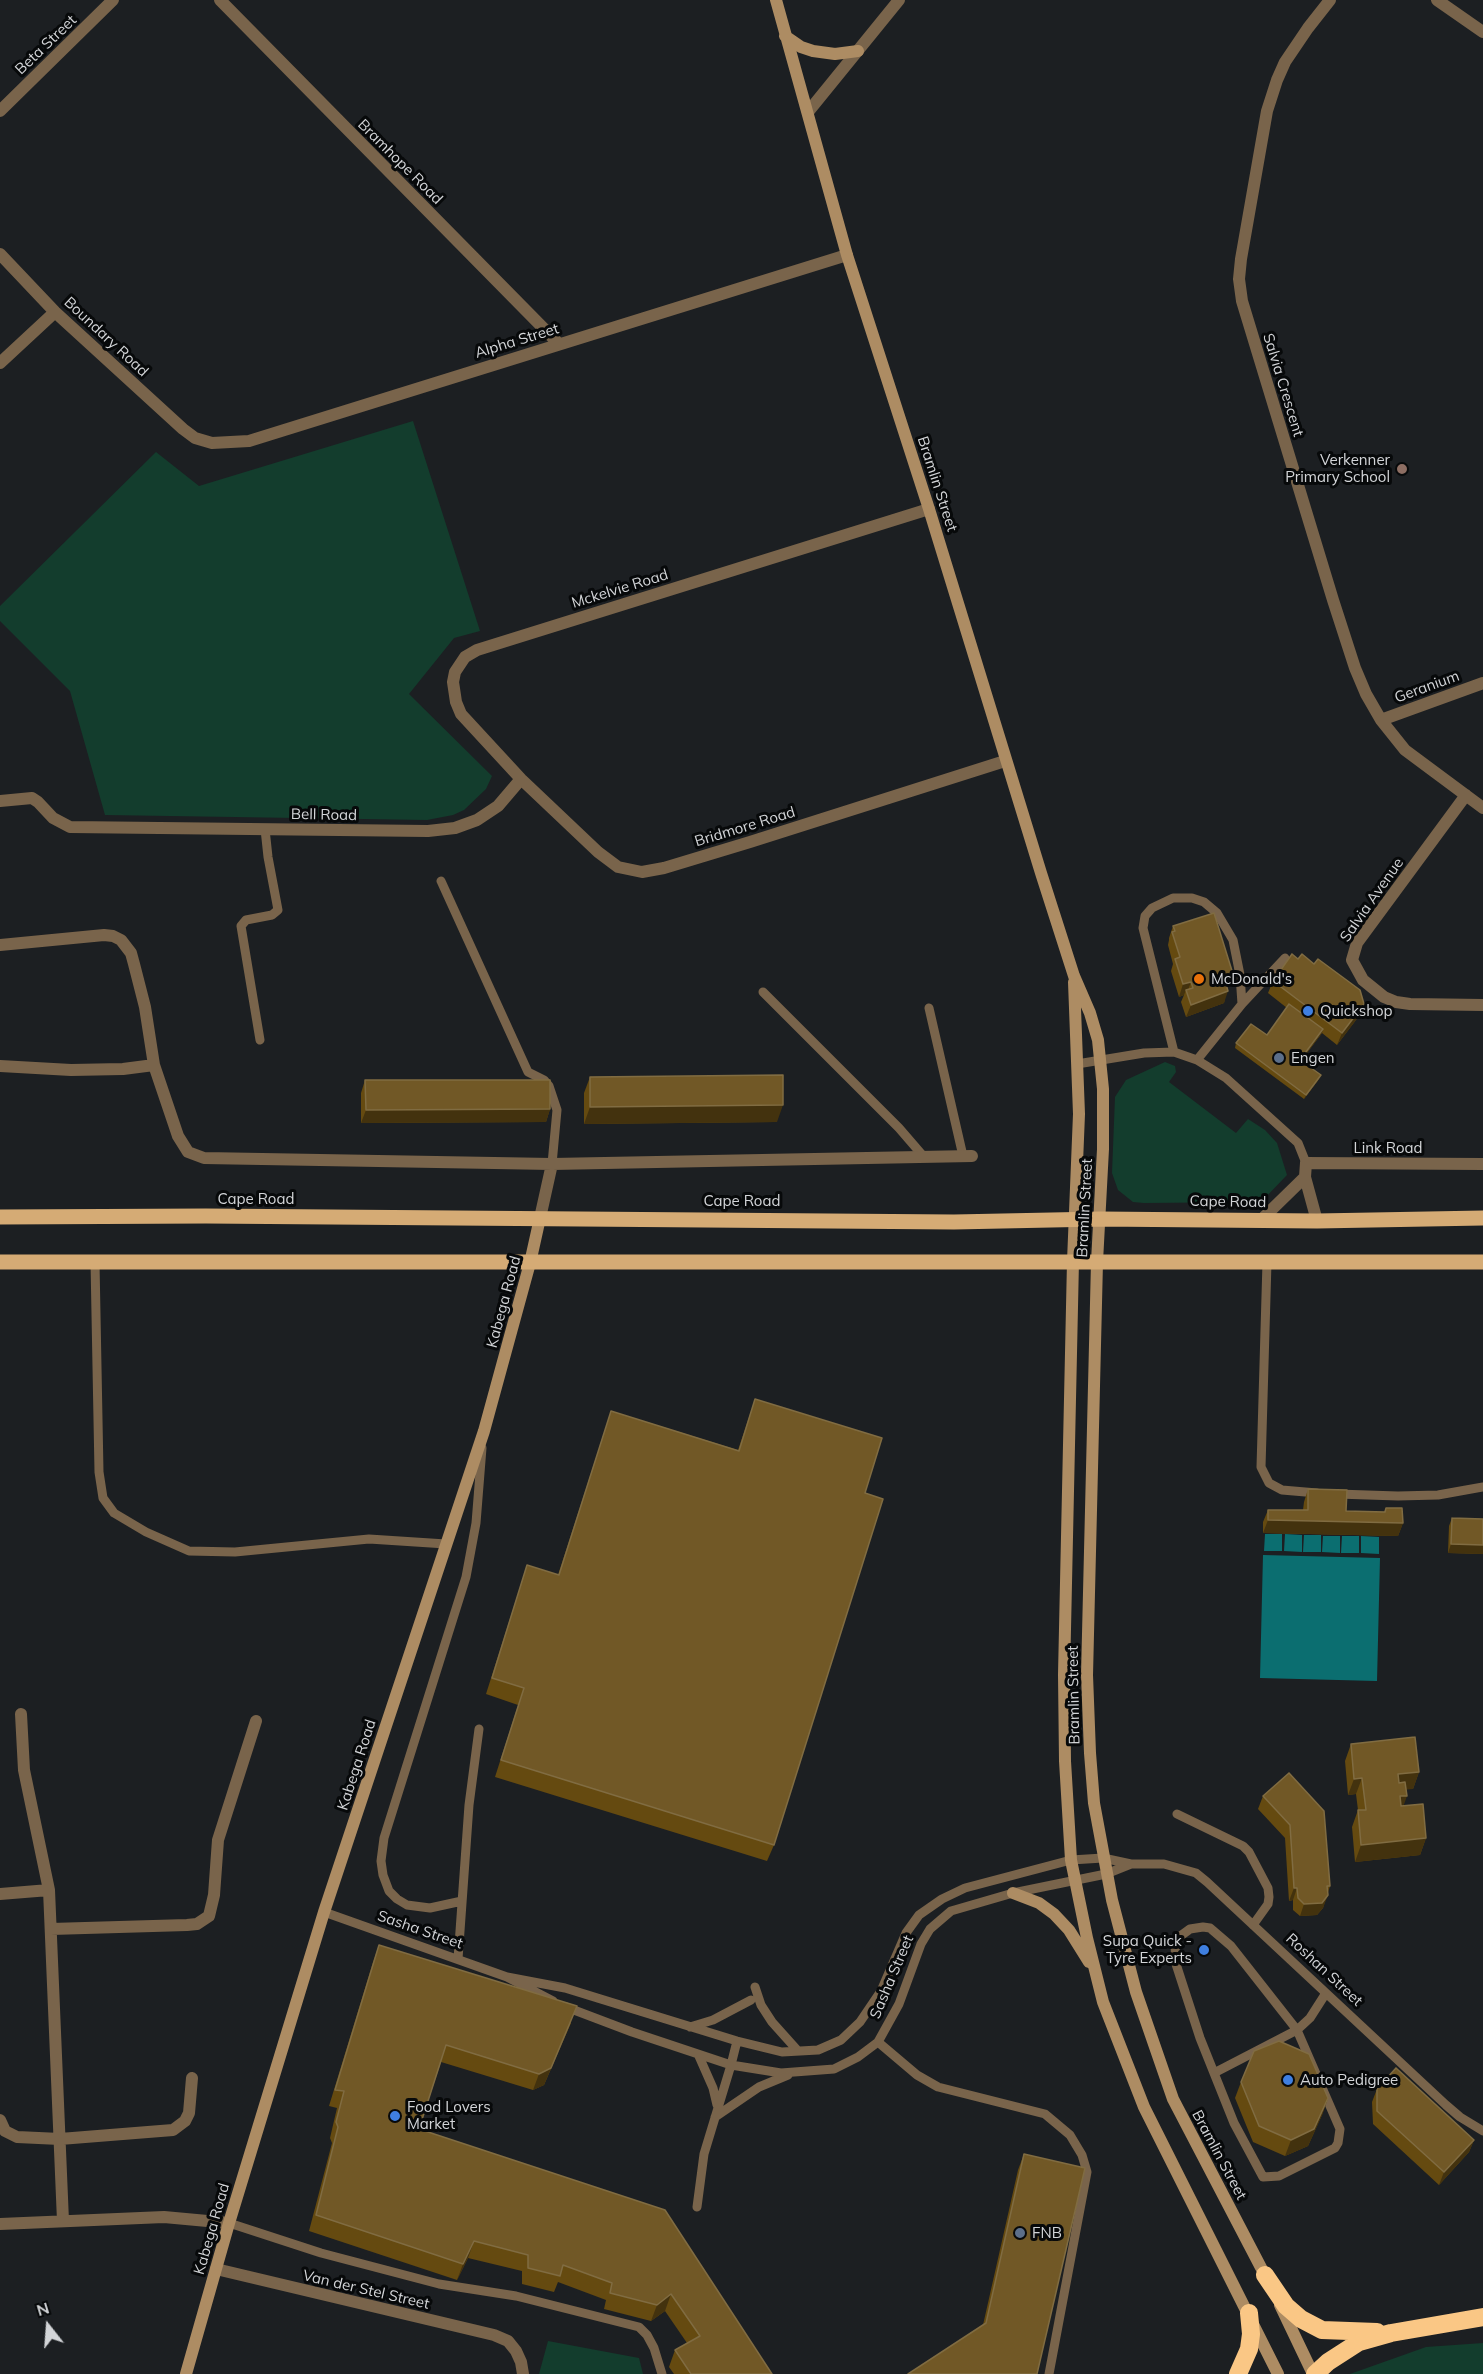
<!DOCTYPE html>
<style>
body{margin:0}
#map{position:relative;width:1483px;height:2374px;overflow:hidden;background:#1c1f22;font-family:Mulish,sans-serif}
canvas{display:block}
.north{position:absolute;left:18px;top:2296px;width:60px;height:60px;-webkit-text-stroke:4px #07090a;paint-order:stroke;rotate:343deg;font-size:16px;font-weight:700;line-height:24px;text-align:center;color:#d3d5d8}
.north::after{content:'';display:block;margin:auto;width:21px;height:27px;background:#d3d5d8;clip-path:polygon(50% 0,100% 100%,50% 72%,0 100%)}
</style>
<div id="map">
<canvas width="1483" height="2374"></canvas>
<div class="north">N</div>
</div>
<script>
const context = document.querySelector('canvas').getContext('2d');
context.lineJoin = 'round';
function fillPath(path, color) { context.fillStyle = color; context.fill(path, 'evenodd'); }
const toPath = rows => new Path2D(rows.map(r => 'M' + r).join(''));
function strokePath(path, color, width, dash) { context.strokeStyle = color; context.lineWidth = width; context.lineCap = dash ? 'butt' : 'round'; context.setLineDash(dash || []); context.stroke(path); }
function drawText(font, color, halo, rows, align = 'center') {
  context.font = font + ' Mulish,sans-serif'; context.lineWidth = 6; context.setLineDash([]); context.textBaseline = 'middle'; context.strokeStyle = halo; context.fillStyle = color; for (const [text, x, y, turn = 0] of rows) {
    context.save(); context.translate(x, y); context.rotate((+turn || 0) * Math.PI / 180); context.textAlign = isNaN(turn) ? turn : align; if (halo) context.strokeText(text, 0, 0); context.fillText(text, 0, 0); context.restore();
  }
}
fillPath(toPath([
 [413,421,480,631,454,638,409,694,492,776,486,789,464,810,453,815,427,820,105,815,70,691,0,621,0,606,156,452,199,486],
 [1165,1062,1175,1066,1176,1072,1169,1082,1236,1133,1248,1119,1265,1130,1277,1143,1287,1175,1263,1200,1255,1202,1144,1203,1133,1202,1118,1190,1112,1173,1115,1097,1126,1080],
 [548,2341,639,2358,643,2374,539,2374],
 [1483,2343,1483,2374,1350,2374,1426,2347]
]), '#133d2d');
fillPath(toPath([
 [1265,1534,1282,1534,1282,1551,1264,1551],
 [1285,1534,1302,1535,1302,1552,1284,1551],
 [1304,1535,1321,1535,1321,1552,1303,1552],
 [1323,1536,1340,1536,1340,1553,1322,1552],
 [1342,1536,1359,1536,1359,1553,1341,1553],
 [1361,1536,1379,1537,1379,1554,1361,1553],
 [1263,1555,1380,1558,1377,1681,1260,1678]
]), '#0b6e70');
strokePath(toPath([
 [441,881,528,1072,544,1080,549,1086,557,1110,552,1164],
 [763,992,899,1128,924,1157],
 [929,1008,963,1156],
 [260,1040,241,926,246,920,272,915,278,910,268,857,265,829],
 [1174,1052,1143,928,1145,916,1152,908,1173,898,1192,898,1204,902,1217,913,1233,940,1240,975,1242,1004],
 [1197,1060,1242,1004,1285,958],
 [1077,1064,1144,1053,1174,1052,1197,1060,1226,1078,1298,1143,1306,1163],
 [95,1262,99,1472,103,1498,114,1513,146,1532,189,1551,235,1552,369,1539,446,1544],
 [1267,1262,1261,1467,1269,1483,1282,1490,1317,1493],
 [1337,1494,1398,1496,1438,1495,1483,1487],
 [1177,1814,1243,1846,1249,1852,1268,1888,1269,1897,1268,1904,1253,1925],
 [462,1901,430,1908,407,1905,397,1899,389,1891,383,1875,381,1861,384,1838,466,1577,476,1523,482,1448],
 [324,1912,507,1977,553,2001],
 [1203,1927,1210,1928,1231,1946,1297,2030,1340,2129,1338,2143,1335,2148,1279,2176,1263,2177,1234,2123,1200,2038,1176,1964,1175,1946,1179,1937,1190,1929,1203,1927],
 [458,1959,469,1805,479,1729],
 [507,1977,565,1988,737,2041,782,2052,818,2050,841,2040,860,2022,881,1991,906,1933,919,1915,942,1899,965,1888,1071,1860,1103,1858,1131,1864,1164,1864,1196,1873,1207,1882,1446,2105,1460,2117,1483,2131],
 [755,1987,761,2005,772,2022,798,2051],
 [566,2007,632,2032,731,2065,781,2073,834,2069,858,2057,878,2042,899,2004,921,1944,930,1929,951,1911,1013,1893,1106,1874,1131,1864],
 [690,2027,713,2020,751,2000],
 [878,2042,917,2075,938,2087,1045,2114,1070,2135,1082,2155,1087,2172,1049,2374],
 [698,2054,713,2088,717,2105],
 [1214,2073,1297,2030,1310,2018,1326,1993],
 [715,2117,759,2087,788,2075],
 [697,2207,704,2154,731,2065,737,2041],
 [229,2223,321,2253,439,2284,516,2296,639,2327,647,2335,654,2348,662,2374]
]), '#79644b', 9);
strokePath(toPath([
 [220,0,559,344],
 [1330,0,1308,28,1285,62,1277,80,1267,111,1241,259,1239,279,1242,301,1333,600,1355,668,1366,694,1381,720,1405,750,1483,808],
 [1437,0,1483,32],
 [0,111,113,0],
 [808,112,899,0],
 [0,254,55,312,183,429,195,438,212,443,249,441,847,255],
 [0,363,55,312],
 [929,509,477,650,465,657,455,672,453,682,456,702,461,714,521,779,598,852,618,867,642,872,664,868,750,842,1005,761],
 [1381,720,1483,683],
 [1466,795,1357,943,1352,960,1363,980,1384,997,1396,1002,1410,1004,1483,1005],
 [0,801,32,798,38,802,53,818,70,827,428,831,455,828,477,820,498,806,521,779],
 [0,945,104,935,113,936,121,940,131,953,134,964,145,1007,154,1065,178,1136,188,1152,204,1158,552,1164,972,1156],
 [0,1066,71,1070,123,1069,154,1065],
 [540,1218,552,1164],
 [1261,1220,1305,1177],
 [1317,1221,1305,1177,1306,1163,1483,1164],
 [21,1714,24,1770,49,1890,63,2221],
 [0,1894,49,1890],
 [51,1929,187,1925,197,1924,209,1916,214,1895,218,1840,256,1721],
 [0,2120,5,2131,17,2137,60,2139,173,2130,185,2121,189,2113,192,2078],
 [0,2224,164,2217,229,2223],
 [216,2269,494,2335,508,2341,516,2351,521,2362,523,2374]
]), '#79644b', 12);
strokePath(toPath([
 [776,0,847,255,929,509,1041,873,1074,976,1090,1013,1098,1040,1103,1089,1103,1149,1097,1262,1087,1675,1090,1753,1094,1803,1112,1900,1136,1992,1173,2099,1268,2281],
 [785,36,801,47,813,51,835,54,858,51],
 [1074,982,1079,1114,1073,1261,1064,1675,1065,1761,1071,1860,1087,1938,1103,2002,1144,2107,1278,2374],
 [1013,1893,1039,1903,1054,1914,1069,1930,1089,1962],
 [1280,2305,1313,2374],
 [186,2374,229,2223,324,1912,484,1431,530,1263,540,1218]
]), '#ad8c63', 12);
strokePath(toPath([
 [0,1217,206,1216,954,1222,1100,1219,1317,1221,1483,1218],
 [0,1262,1483,1262]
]), '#d5ab75', 15);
strokePath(toPath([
 [1265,2275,1286,2306,1301,2319,1322,2330,1377,2332],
 [1238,2374,1249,2349,1251,2334,1249,2313],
 [1315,2374,1328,2362,1359,2342,1391,2333,1483,2317]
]), '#fac785', 18);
fillPath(toPath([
 [1173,926,1233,974,1227,987,1224,1003,1186,1017,1181,1002,1184,995,1179,997,1171,971,1173,964,1168,945,1169,940,1169,938],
 [1273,981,1359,1016,1337,1045,1322,1033,1301,1061,1319,1079,1304,1099,1235,1048,1236,1043,1267,1035,1287,1008,1268,993],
 [590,1077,777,1122,584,1124,584,1093],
 [365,1080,550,1109,546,1122,361,1123,361,1093],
 [755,1399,865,1493,774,1845,767,1861,495,1777,518,1705,486,1694,527,1565,558,1575,611,1411,738,1450],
 [1308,1489,1346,1511,1384,1512,1386,1508,1403,1523,1398,1536,1263,1533,1263,1522,1268,1510,1303,1510,1304,1502],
 [1452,1518,1483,1519,1483,1554,1448,1553,1449,1526],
 [1351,1744,1419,1772,1413,1789,1406,1789,1403,1806,1426,1838,1420,1855,1355,1862,1352,1827,1358,1810,1356,1794,1348,1795,1345,1761],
 [1289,1773,1330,1886,1323,1908,1317,1915,1300,1916,1293,1910,1293,1900,1289,1901,1285,1838,1258,1809,1263,1796],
 [379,1945,571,2023,544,2085,533,2090,441,2062,419,2129,665,2210,772,2374,674,2374,669,2367,675,2350,687,2343,665,2311,651,2321,604,2309,606,2300,558,2282,554,2292,522,2284,522,2271,468,2258,457,2280,309,2231,332,2143,330,2138,337,2108,329,2106,373,1962],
 [1241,2082,1328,2098,1322,2115,1308,2146,1285,2156,1253,2142,1235,2098],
 [1377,2089,1474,2140,1469,2152,1439,2185,1373,2124,1372,2102],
 [1024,2154,1037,2374,983,2325,1018,2170]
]), '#654a10');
fillPath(toPath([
 [1233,974,1228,987,1220,990,1224,977],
 [1191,982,1187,993,1186,990,1184,995,1179,997,1183,984],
 [1228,991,1224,1003,1186,1017,1191,1005],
 [1364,1004,1359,1016,1337,1045,1342,1033],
 [1323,1029,1322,1033,1298,1064,1300,1060],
 [1321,1075,1319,1079,1304,1099,1306,1095],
 [783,1105,777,1122,584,1124,590,1107],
 [550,1109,546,1122,361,1123,366,1110],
 [1268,1520,1403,1523,1398,1536,1263,1533],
 [1451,1544,1483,1545,1483,1554,1448,1553],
 [1419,1772,1413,1789,1392,1791,1398,1774],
 [1362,1778,1356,1794,1348,1795,1354,1779],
 [1400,1796,1407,1796,1401,1813],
 [1426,1838,1420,1855,1355,1862,1361,1845],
 [1294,1888,1297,1888,1293,1900,1289,1901],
 [1328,1895,1323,1908,1317,1915,1300,1916,1304,1904],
 [577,2006,544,2085,533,2090,539,2074],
 [1328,2098,1322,2115,1308,2146,1285,2156,1291,2140],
 [1474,2140,1469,2152,1439,2185,1444,2172],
 [474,2241,468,2258,457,2280,463,2264],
 [671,2294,665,2311,651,2321,657,2305]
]), '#43320e');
const building = toPath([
 [1214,913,1233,974,1224,977,1228,991,1191,1005,1186,990,1193,988,1191,982,1183,984,1175,959,1180,957,1172,932,1175,931,1173,926,1214,913],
 [1292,954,1298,959,1302,954,1314,964,1318,959,1360,990,1364,1004,1342,1033,1273,981,1292,954],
 [1289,1004,1323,1029,1300,1060,1321,1075,1306,1095,1236,1043,1251,1024,1267,1035,1289,1004],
 [783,1075,783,1105,590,1107,590,1077,783,1075],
 [365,1080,550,1080,550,1109,366,1110,365,1080],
 [755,1399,882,1438,865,1493,883,1499,774,1845,501,1760,524,1688,492,1678,527,1565,559,1575,611,1411,739,1451,755,1399],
 [1308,1489,1347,1490,1346,1511,1385,1512,1386,1508,1402,1508,1403,1523,1268,1520,1268,1510,1308,1510,1308,1489],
 [1452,1518,1483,1519,1483,1545,1451,1544,1452,1518],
 [1415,1737,1419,1772,1398,1774,1399,1783,1405,1782,1407,1796,1400,1796,1401,1806,1423,1804,1426,1838,1361,1845,1358,1810,1366,1810,1362,1778,1354,1779,1351,1744,1415,1737],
 [1289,1773,1324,1811,1330,1886,1327,1886,1328,1895,1322,1903,1304,1904,1298,1898,1297,1888,1294,1888,1290,1825,1263,1796,1289,1773],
 [379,1945,577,2006,551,2068,539,2074,446,2045,419,2129,665,2210,772,2374,691,2374,675,2350,700,2336,671,2294,657,2305,610,2293,612,2283,563,2265,560,2276,528,2268,528,2255,474,2241,463,2264,316,2215,338,2127,336,2122,344,2091,335,2090,379,1945],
 [1279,2041,1309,2054,1328,2098,1314,2129,1291,2140,1259,2126,1241,2082,1254,2051,1279,2041],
 [1396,2068,1474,2140,1444,2172,1377,2111,1377,2089,1396,2068],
 [1024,2154,1085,2168,1037,2374,908,2374,986,2323,1024,2154]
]);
fillPath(building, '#715826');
strokePath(building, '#806c42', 1.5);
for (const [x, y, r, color] of [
 [1402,469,6,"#8d6e63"],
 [1199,979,6,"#e8710a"],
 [1308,1011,6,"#3f7fe0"],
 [1279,1058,6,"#5c6f8a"],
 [1204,1950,6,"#3f7fe0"],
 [1288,2080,6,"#3f7fe0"],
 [395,2116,6,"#3f7fe0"],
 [1020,2233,6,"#5c6f8a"]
]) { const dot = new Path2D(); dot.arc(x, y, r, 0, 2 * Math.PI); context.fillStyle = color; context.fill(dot); strokePath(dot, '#07090a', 2); }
drawText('15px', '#d3d5d8', '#07090a', [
 ["Beta Street",46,45,-44],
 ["Bramhope Road",400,162,45],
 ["Boundary Road",106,337,43],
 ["Alpha Street",517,341,-17],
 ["Salvia Crescent",1283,385,73],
 ["Bramlin Street",937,484,72],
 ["Mckelvie Road",620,589,-17],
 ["Geranium",1427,687,-20],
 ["Bell Road",324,815,1],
 ["Bridmore Road",745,827,-17],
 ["Salvia Avenue",1372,900,-55],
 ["Link Road",1388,1148],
 ["Cape Road",256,1199],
 ["Cape Road",742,1201],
 ["Cape Road",1228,1202,1],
 ["Bramlin Street",1085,1208,-87],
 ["Kabega Road",504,1302,-75],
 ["Bramlin Street",1074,1695,-91],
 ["Kabega Road",357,1765,-72],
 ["Sasha Street",420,1930,19],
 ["Roshan Street",1324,1970,43],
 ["Sasha Street",892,1977,-67],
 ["Bramlin Street",1219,2155,62],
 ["Kabega Road",212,2229,-74],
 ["Van der Stel Street",366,2290,13]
]);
drawText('15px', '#d3d5d8', '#07090a', [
 ["Verkenner",1390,460,"right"],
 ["Primary School",1390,477,"right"],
 ["McDonald's",1211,979],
 ["Quickshop",1320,1011],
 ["Engen",1291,1058],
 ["Supa Quick -",1192,1941,"right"],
 ["Tyre Experts",1192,1958,"right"],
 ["Auto Pedigree",1300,2080],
 ["Food Lovers",407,2107],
 ["Market",407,2124],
 ["FNB",1032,2233]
], 'left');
</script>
